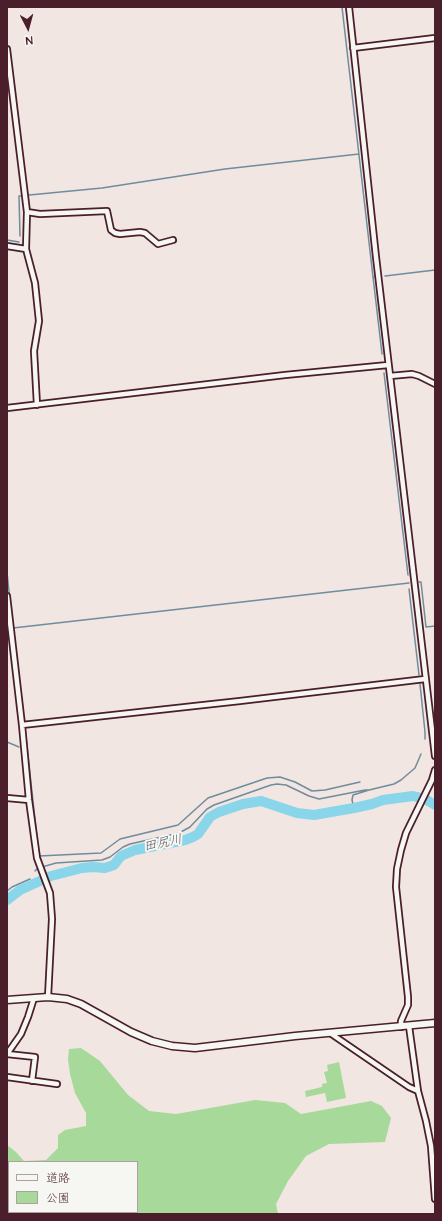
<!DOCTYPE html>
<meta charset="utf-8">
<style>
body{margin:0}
#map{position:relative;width:442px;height:1221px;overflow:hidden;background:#f1e6e1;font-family:"Architects Daughter","Klee One",sans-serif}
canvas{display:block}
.frame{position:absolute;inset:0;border:8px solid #4a1f2b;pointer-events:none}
.legend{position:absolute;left:8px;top:1161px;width:130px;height:52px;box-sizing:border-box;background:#f6f6f2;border:1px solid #b1a0a2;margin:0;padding:5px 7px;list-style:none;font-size:12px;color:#4a1f2b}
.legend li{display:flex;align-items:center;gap:8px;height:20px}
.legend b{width:20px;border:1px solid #b1a0a2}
.north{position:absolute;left:8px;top:8px;width:40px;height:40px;-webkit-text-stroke:3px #f6f6f2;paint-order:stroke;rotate:174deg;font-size:11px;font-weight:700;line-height:16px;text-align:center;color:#4a1f2b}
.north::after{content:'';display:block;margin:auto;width:14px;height:18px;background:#4a1f2b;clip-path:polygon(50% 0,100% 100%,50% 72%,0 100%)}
</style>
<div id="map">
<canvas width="442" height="1221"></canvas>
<div class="frame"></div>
<ul class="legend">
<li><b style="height:5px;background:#f6f6f2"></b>道路</li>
<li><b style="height:11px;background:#a6d99a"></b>公園</li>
</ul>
<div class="north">N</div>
</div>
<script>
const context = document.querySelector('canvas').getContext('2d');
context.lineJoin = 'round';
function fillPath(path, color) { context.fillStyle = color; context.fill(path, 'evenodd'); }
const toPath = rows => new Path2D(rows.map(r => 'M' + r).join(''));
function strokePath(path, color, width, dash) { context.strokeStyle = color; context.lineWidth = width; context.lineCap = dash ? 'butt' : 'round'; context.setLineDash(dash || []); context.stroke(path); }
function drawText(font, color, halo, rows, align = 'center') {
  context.font = font + ' "Architects Daughter","Klee One",sans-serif'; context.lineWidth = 4; context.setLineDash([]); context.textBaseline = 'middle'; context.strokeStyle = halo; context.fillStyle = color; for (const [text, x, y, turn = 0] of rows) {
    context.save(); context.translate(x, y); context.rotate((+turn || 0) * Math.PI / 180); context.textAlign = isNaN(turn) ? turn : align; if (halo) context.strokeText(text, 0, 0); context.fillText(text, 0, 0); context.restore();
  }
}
fillPath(toPath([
 [81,1048,100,1061,128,1095,149,1111,176,1114,255,1100,285,1103,301,1114,371,1101,382,1106,391,1118,385,1142,329,1144,306,1156,288,1181,276,1204,278,1214,91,1214,90,1212,137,1212,137,1162,9,1162,9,1212,66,1212,48,1214,7,1214,7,1145,16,1152,24,1161,46,1160,58,1148,58,1135,65,1130,86,1126,86,1113,75,1093,70,1074,68,1059,69,1049],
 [339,1062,346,1098,327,1102,325,1093,306,1097,305,1091,322,1087,322,1084,327,1083,324,1072,328,1071,327,1065]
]), '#a6d99a');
strokePath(toPath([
 [342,7,373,277,374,277],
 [20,236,19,196,102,188,225,169,359,154],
 [7,240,19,242],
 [385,276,435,270],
 [373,277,382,354],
 [384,373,408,575],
 [7,572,12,620],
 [419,582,421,582,426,627,435,626],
 [409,589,419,675],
 [13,628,409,583],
 [15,643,24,721],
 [420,684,425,732,425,739],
 [25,728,39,856,101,853,120,839,178,825,208,798,267,778,280,777,295,782,312,791,325,790,360,782],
 [7,742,19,747],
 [354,808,352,800,353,795,369,790,394,784,401,780,415,768,421,754],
 [42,867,56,863,102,860,110,857,123,847,130,844,179,833,190,827,207,809,214,805,271,785,277,784,286,785,309,796,319,799,365,790,369,790],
 [35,871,37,869],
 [7,891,12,887,30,879]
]), '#708c9d', 1.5);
strokePath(toPath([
 [7,900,20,890,51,876,82,868,93,867,105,868,114,865,121,856,135,850,185,840,193,837,198,834,210,817,219,812,243,804,261,801,297,813,314,815,354,808,372,804,383,800,413,796,425,799,435,805]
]), '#89d5e9', 10);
const street = toPath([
 [349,7,376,257,435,756],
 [353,48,435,38],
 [7,49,27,212,26,249,35,283,39,321,34,351,37,405],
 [27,212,40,214,107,211,111,230,115,233,120,234,140,232,145,233,158,244,173,240],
 [7,246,26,249],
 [390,376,412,374,419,376,435,384],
 [7,408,285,375,388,365],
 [7,596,22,725],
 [7,798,29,800],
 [48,997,52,919,50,893,37,858,29,800,22,725,240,701,425,679],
 [409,1026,418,1091,426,1121,431,1146,435,1199],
 [401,1027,401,1021,408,1005,408,997,396,887,397,869,401,850,406,833,432,780,435,770],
 [330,1033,409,1087,418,1091],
 [7,1054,21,1034,28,1017,34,998],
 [7,1054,35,1057,32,1081],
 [7,1077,57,1084]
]);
const secondary = toPath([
 [7,1000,48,997,67,999,81,1004,131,1032,152,1041,172,1046,195,1048,295,1036,435,1023]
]);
strokePath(street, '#4a1f2b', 8);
strokePath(secondary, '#4a1f2b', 9);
strokePath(street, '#f6f6f2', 4.5);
strokePath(secondary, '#f6f6f2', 6);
drawText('italic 13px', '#5d5664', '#f6f6f2', [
 ["田尻川",163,844,-12]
]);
</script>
